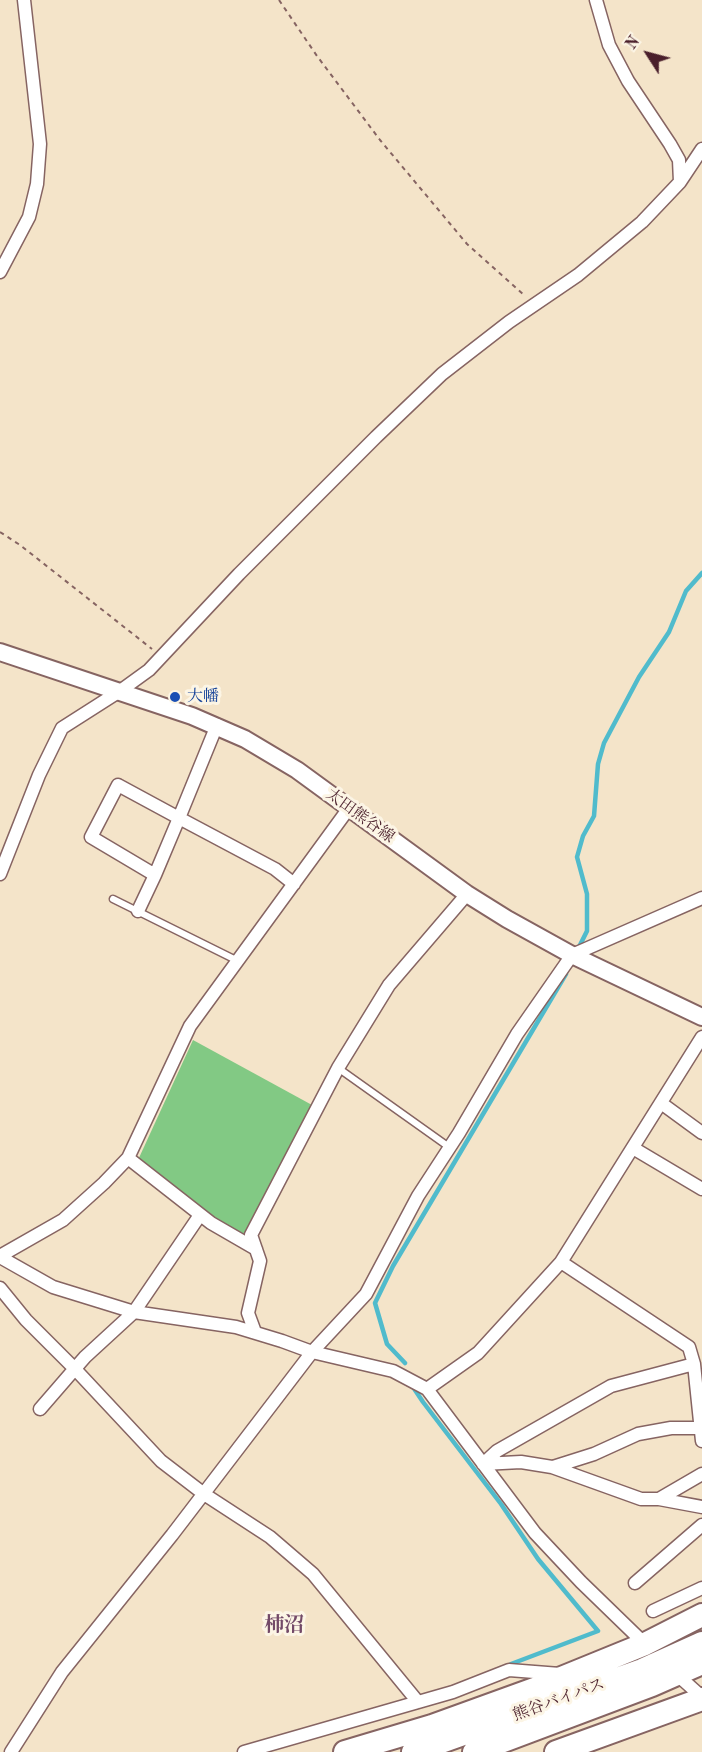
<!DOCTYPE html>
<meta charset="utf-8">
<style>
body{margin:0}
#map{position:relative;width:702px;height:1752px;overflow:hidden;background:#f4e4c9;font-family:"Old Standard TT",serif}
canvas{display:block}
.north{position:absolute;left:618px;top:24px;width:60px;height:60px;-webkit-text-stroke:4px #fcf5e5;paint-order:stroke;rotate:306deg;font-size:16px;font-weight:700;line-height:24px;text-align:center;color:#4a1f2b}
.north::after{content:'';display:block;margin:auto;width:21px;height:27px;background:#4a1f2b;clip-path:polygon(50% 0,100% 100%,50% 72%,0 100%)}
</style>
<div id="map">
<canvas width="702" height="1752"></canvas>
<div class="north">N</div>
</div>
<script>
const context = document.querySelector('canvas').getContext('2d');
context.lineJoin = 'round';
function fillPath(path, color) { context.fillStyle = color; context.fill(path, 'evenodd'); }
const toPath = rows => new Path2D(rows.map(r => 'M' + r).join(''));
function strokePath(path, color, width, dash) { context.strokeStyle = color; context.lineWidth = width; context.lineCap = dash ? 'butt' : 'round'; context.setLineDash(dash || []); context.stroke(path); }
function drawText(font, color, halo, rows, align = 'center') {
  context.font = font + ' "Old Standard TT","Noto Serif JP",serif'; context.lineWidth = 6; context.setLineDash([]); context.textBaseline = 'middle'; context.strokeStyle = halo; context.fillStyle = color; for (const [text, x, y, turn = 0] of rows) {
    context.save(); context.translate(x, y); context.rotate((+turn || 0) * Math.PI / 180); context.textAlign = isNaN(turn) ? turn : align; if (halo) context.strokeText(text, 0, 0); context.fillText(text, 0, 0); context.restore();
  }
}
fillPath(toPath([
 [193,1040,312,1105,245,1237,207,1213,138,1160]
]), '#82c984');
strokePath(toPath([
 [580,945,587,931,587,894,577,857,583,836,594,816,598,764,604,743,639,677,669,632,686,591,702,573],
 [405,1363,387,1344,375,1303,393,1266,566,974],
 [413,1387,423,1402,501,1504,538,1559,598,1631,511,1664]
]), '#50bbcc', 4.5);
const lane = toPath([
 [113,899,238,961],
 [338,1068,449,1147]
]);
const street = toPath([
 [596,0,609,45,628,81,670,144,679,160,680,182],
 [0,272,29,217,37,184,40,144,24,0],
 [217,725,179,818,155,875,91,837,118,785,179,818,275,869,294,884],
 [0,874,39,775,62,728,120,691,149,670,239,574,376,437,442,374,509,322,578,275,642,222,680,182,702,149],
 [138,911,155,875],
 [661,1103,702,1133],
 [633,1148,702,1189],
 [128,1158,211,1223,256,1249],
 [0,1256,63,1220,104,1183,128,1158,190,1026,349,808],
 [0,1257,53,1287,134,1312,236,1327,282,1341,312,1352,393,1371,427,1389,535,1533,581,1582,648,1647],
 [561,1262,689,1347,694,1364,702,1441],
 [0,1288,26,1320,75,1369,161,1461,204,1494,270,1537,313,1574,418,1702],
 [255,1332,248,1313,260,1261,251,1235,338,1068,389,985,467,894],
 [427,1389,478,1353,561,1262,702,1037],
 [40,1409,85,1357,134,1312,200,1215],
 [483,1464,497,1451,611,1386,694,1364],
 [483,1464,521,1462,552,1467,641,1499,659,1499,702,1507],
 [553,1467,594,1454,638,1434,671,1428,701,1428],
 [659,1499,702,1474],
 [635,1583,702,1525],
 [653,1611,702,1588],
 [673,1671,702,1697],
 [11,1752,62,1672,172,1535,312,1352,366,1294,418,1196,459,1133,517,1034,572,955,702,898],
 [244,1752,453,1692,509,1670,560,1674]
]);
const secondary = toPath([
 [0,652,192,716,245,739,297,770,467,894,507,919,572,955,702,1017]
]);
const highway = toPath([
 [345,1752,432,1726,537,1688,645,1644,702,1615],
 [413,1752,642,1670,702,1643],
 [474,1752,652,1685,702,1663],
 [556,1752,702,1699]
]);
strokePath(lane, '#866462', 9);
strokePath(street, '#866462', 15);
strokePath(secondary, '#866462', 20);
strokePath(highway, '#866462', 26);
strokePath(toPath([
 [279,0,317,56,380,140,467,244,524,295],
 [0,532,20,545,152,649]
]), '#866462', 2, [4.5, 4.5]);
strokePath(lane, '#fff', 6);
strokePath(street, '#fff', 12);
strokePath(secondary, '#fff', 16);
strokePath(highway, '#fff', 22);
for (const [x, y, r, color] of [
 [175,697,6,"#1a4fb4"]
]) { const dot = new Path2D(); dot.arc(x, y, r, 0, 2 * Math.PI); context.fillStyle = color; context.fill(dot); strokePath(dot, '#fcf5e5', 2); }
drawText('16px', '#164399', '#fcf5e5', [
 ["大幡",187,697]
], 'left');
drawText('16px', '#4a1f2b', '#fcf5e5', [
 ["太田熊谷線",360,816,36],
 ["熊谷バイパス",559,1700,-20]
]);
drawText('bold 20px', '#734a68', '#fcf5e5', [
 ["柿沼",284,1626]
]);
</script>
